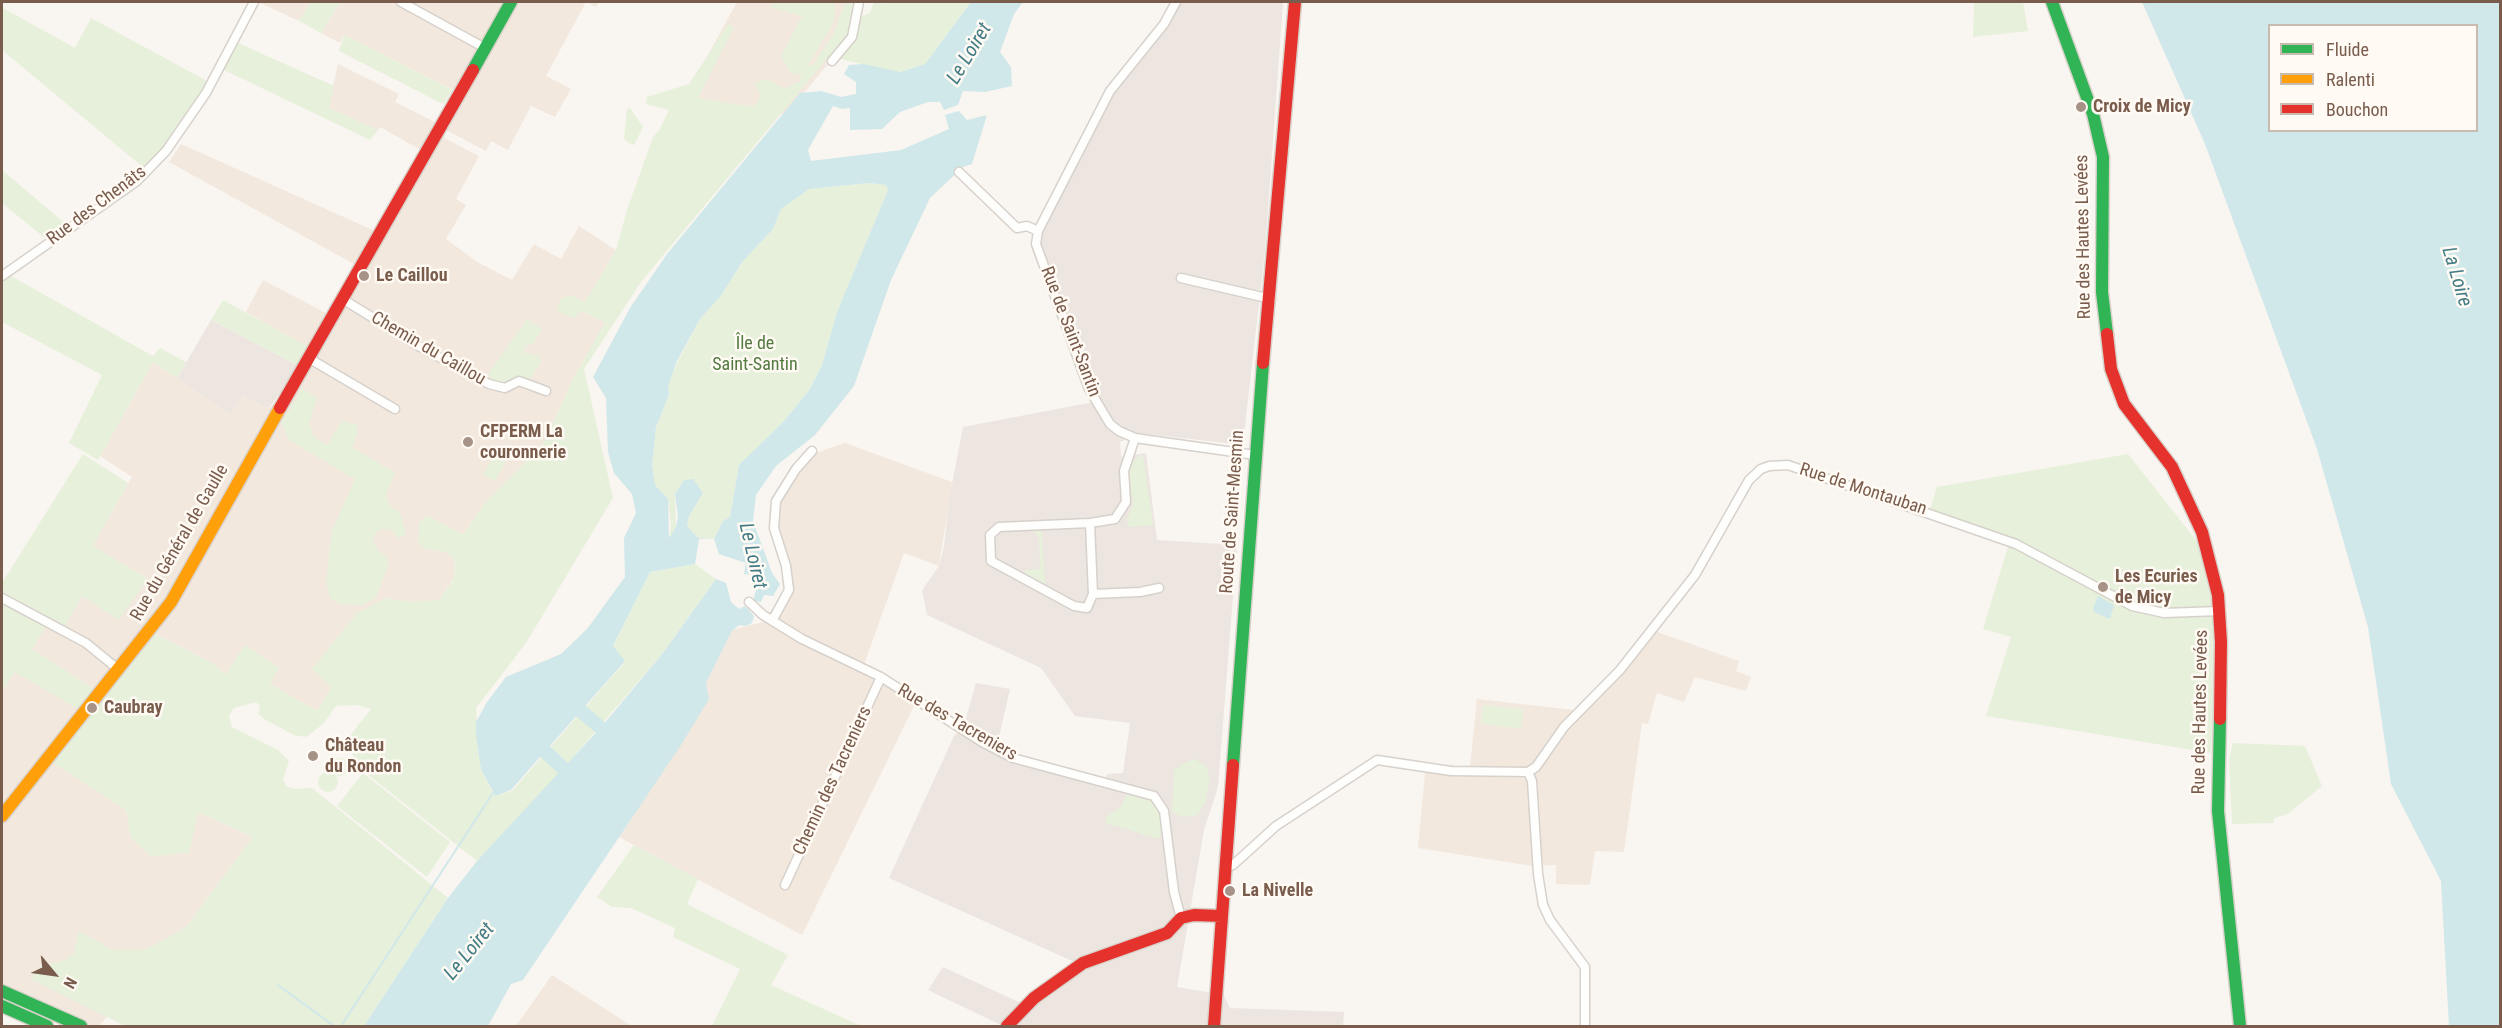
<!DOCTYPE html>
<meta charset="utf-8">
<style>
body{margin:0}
#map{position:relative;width:2502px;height:1028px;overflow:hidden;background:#f9f5f0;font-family:"Roboto Condensed",sans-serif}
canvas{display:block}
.frame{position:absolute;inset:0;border:3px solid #7a5c4d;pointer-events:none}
.legend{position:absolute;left:2268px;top:24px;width:210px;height:108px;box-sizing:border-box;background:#fffaf3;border:2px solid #cabbb1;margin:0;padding:8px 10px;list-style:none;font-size:18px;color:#7a5c4d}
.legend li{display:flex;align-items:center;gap:12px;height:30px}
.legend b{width:30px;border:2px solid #cabbb1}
.north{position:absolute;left:24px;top:944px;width:60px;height:60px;-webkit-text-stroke:4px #fffaf3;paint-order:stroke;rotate:119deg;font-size:16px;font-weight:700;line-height:24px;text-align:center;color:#7a5c4d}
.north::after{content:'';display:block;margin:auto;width:21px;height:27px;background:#7a5c4d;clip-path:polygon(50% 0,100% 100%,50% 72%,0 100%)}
</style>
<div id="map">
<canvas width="2502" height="1028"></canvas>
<div class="frame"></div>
<ul class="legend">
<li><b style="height:8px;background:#30b455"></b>Fluide</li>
<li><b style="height:8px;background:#ff9f0a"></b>Ralenti</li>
<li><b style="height:8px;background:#e5322d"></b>Bouchon</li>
</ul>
<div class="north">N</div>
</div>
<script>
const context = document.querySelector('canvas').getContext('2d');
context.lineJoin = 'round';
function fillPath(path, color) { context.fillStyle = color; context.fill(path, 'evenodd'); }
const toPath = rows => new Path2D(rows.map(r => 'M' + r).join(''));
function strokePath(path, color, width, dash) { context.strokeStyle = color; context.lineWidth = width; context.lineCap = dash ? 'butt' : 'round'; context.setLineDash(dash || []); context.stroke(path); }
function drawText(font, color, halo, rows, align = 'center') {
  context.font = font + ' "Roboto Condensed",sans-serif'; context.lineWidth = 5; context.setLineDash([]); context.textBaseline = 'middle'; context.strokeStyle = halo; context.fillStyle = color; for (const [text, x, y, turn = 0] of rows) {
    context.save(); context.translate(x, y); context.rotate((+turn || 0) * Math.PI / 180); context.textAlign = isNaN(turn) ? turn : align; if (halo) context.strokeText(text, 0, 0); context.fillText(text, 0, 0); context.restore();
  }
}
fillPath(toPath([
 [258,2,311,2,299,21],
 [340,2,599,2,596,7,586,2,546,76,571,89,555,117,531,106,508,150,491,141,486,151,446,130,464,95,344,35,340,43,321,33],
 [737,2,854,2,831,60,787,114,685,97],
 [338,64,399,94,395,102,435,122,421,150,380,127,378,130,328,108],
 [442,137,479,156,456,199,466,205,446,239,477,262,512,280,534,244,561,259,579,226,616,250,585,303,571,295,581,311,606,322,574,377,544,443,485,503,463,535,428,516,423,548,446,552,455,560,454,578,439,600,409,602,386,598,317,711,270,684,246,646,226,674,212,663,155,634,53,762,126,810,131,838,198,812,253,837,187,926,99,1026,62,1026,2,987,2,690,15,672,94,689,31,649,46,626,64,627,82,596,148,579,92,546,132,477,100,456,153,362,231,414,243,396,270,408,281,395,310,349,246,312,263,280,326,313,354,264,169,162,181,144,384,235],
 [845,443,952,482,939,566,904,553,862,670,915,704,802,935,619,837,708,699,706,683,732,630,763,622,793,582,777,523,782,496,813,454],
 [1649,629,1739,661,1736,671,1751,677,1746,691,1695,677,1684,702,1657,693,1648,724,1642,723,1624,852,1595,851,1590,885,1556,884,1556,865,1532,866,1418,848,1426,763,1470,767,1477,699,1574,710,1625,660],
 [552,975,632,1026,516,1026]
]), '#f2e8de');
fillPath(toPath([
 [1177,2,1283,2,1265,250,1244,435,1234,444,1139,433,1120,442,1121,457,1146,453,1157,540,1237,545,1218,787,1204,830,1177,987,1224,995,1230,1008,1344,1012,1343,1026,1003,1026,928,990,943,967,1021,1003,1027,1013,1083,966,889,878,954,736,964,726,976,683,1010,689,995,754,1106,780,1107,774,1123,773,1130,723,1075,716,1041,668,927,615,922,590,939,566,944,547,949,499,963,427,1099,401,1039,237,1110,91],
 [211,320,299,366,269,408,243,396,231,414,177,378]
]), '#ede5e0');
fillPath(toPath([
 [311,2,340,2,321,33,299,21],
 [773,2,835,2,834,22,808,65,812,66,833,35,845,2,857,2,860,17,870,13,874,2,886,4,889,2,971,2,925,64,896,73,829,56,641,282,584,369,613,498,526,643,476,708,481,769,494,796,512,791,625,662,613,647,650,572,695,564,716,579,663,653,539,797,477,861,362,770,345,742,371,709,357,705,336,706,323,724,306,737,294,735,264,719,258,714,260,706,256,702,234,708,229,716,232,727,278,750,289,761,283,779,287,787,295,789,312,788,448,898,364,1026,125,1026,31,979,40,967,66,960,74,953,79,931,113,950,144,950,173,935,187,926,253,837,198,812,189,853,151,856,131,838,126,810,52,762,104,695,155,634,212,663,226,674,245,645,279,668,270,684,317,711,331,688,312,669,357,613,386,598,409,602,439,600,454,579,455,560,446,552,423,548,418,543,419,522,428,516,463,535,485,503,544,443,574,377,605,322,581,311,575,318,557,312,560,299,571,295,585,302,616,250,627,210,653,137,660,129,669,110,646,104,647,97,689,84,728,24,734,27,698,98,754,107,761,96,755,85,762,79,773,82,784,89,800,81,801,73,792,75,781,56,802,16,772,8],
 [1974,2,2023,2,2028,31,1973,37],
 [3,8,75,48,91,18,207,81,191,111,161,153,144,168,2,50],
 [344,35,453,90,443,104,339,51],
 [236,42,334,86,329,108,378,130,370,140,222,69],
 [630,108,643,127,634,145,627,142,624,138,627,109],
 [2,170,67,225,46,239,2,203],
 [869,183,887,185,888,190,837,312,822,365,810,389,784,421,739,465,730,517,723,521,714,539,698,538,687,526,689,516,703,493,675,493,676,527,669,538,671,527,668,499,655,485,652,465,656,427,669,395,667,386,678,361,700,319,720,297,743,261,773,229,781,209,809,189],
 [11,276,153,356,160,348,186,362,177,378,153,362,98,460,69,443,102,375,2,322,2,282],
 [223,300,310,348,299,366,211,320],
 [527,319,542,329,533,344,527,345,523,352,539,356,541,363,529,380,521,377,498,385,490,380,489,373],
 [302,389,317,397,309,423,314,437,327,445,342,421,357,425,358,433,352,447,395,473,386,494,389,506,400,512,406,535,398,538,392,530,380,529,375,534,373,541,378,551,387,557,388,566,376,597,364,605,340,604,331,599,326,583,332,531,355,479,289,440,281,423],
 [83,454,128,483,93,546,148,579,119,620,82,596,64,627,2,593,2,583],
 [2128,454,2203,549,2217,624,2211,753,1986,716,2011,637,1983,629,2010,540,1930,510,1937,487],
 [494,455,506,461,495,481,483,475],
 [1143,455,1153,525,1128,527,1127,519,1133,504,1129,470,1134,460],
 [1042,531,1045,585,1026,576,1025,573,1026,570,1040,569,1039,539,1034,532],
 [2,602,46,626,32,649,94,689,78,709,15,672,2,690],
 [1483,705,1523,709,1521,729,1481,724],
 [2233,743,2305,746,2322,786,2288,814,2274,818,2274,823,2232,824,2229,759],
 '331 767a9 9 0 1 1 18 0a9 9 0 1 1-18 0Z',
 [1195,759,1207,767,1210,779,1205,803,1198,815,1182,817,1172,812,1174,770,1184,763],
 '318 782a10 10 0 1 1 20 0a10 10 0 1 1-20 0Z',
 [363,773,450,842,427,877,337,806],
 [1127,794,1151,801,1158,810,1164,833,1158,839,1106,823,1106,817,1120,808],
 [634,845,698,879,687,904,788,955,771,985,861,1026,712,1026,740,969,673,937,675,928,631,908,612,907,597,897]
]), '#e7f0db');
fillPath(toPath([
 [971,2,1023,2,1014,14,1000,52,1011,67,1012,86,985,92,963,91,958,105,944,110,940,102,928,102,900,112,882,129,850,130,850,108,842,109,833,106,808,150,811,161,901,150,949,129,945,115,959,111,967,120,987,115,972,164,963,167,930,198,891,280,854,386,815,435,776,466,756,495,753,521,772,573,780,584,773,596,764,595,761,602,753,601,757,586,754,575,744,574,746,563,719,554,714,539,699,539,695,564,650,572,613,646,625,661,511,790,495,796,481,769,476,736,476,722,487,702,506,677,561,654,587,629,625,577,624,538,636,513,632,494,614,473,608,452,606,398,593,377,630,308,667,254,800,93,821,91,841,97,856,94,856,82,844,74,849,65,863,64,900,72,925,64],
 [869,183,886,185,888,190,837,312,822,365,810,389,784,421,739,465,730,517,723,521,714,539,698,538,687,526,689,516,703,493,693,479,684,480,675,494,678,516,676,527,669,538,668,499,655,485,652,465,656,427,669,395,668,386,677,361,700,319,720,297,743,261,773,229,781,209,809,189],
 [2142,2,2500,2,2500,1026,2449,1026,2441,881,2391,784,2368,627,2317,449,2205,144],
 [2270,26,2476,26,2476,130,2270,130],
 [716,579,726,583,731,602,739,609,745,606,754,616,752,623,746,626,739,625,732,631,706,683,709,699,681,745,523,980,511,984,488,1026,364,1026,448,898,477,861,603,725,663,653],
 [2098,596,2114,605,2110,619,2094,612,2093,608]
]), '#d0e8ea');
strokePath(toPath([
 [278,985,334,1026],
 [341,1026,493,793]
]), '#d0e8ea', 2);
strokePath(toPath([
 [569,701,614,739],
 [543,739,538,745,576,780]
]), '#d0e8ea', 14);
const street = toPath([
 [401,2,485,48],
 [1176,2,1164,24,1110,91,1038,231,1036,244,1089,389,1110,424,1119,431,1135,438,1255,455],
 [832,61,852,37,859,2],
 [959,172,1017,228,1027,226,1038,231],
 [2,276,137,181,166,151,206,93,254,2],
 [1181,278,1271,299],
 [344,300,422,348,489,384,505,388,519,381,546,391],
 [310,359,395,409],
 [1090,523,1093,594,1087,608,1074,606,991,561,990,535,999,527,1090,523,1115,519,1126,502,1124,471,1135,438],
 [1093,594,1140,592,1159,588],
 [2,598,86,643,119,670],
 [749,602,763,615,802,639,881,677,982,742,1013,758,1154,796,1164,811,1174,892,1181,918],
 [772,621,789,590,786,566,774,528,776,501,796,469,812,451],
 [1528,772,1536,767,1564,727,1620,670,1695,575,1749,480,1761,469,1769,466,1788,465,2016,544,2132,606,2164,613,2220,611],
 [1528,772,1532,781,1538,874,1543,905,1550,920,1585,967,1585,1026],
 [1226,866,1233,865,1276,826,1377,760,1451,771,1528,772],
 [785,885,881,677]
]);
const fast = toPath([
 [2052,2,2093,114,2103,157,2102,292,2107,334],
 [473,70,511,2],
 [2220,719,2218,811,2240,1026],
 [1233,765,1263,363],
 [2,991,81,1026],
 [2,1006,47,1026]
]);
const slow = toPath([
 [2,816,171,602,280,408]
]);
const jam = toPath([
 [2107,334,2111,369,2124,404,2172,467,2202,532,2218,595,2221,642,2220,719],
 [1263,363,1295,2],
 [280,408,473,70],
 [1007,1026,1034,998,1083,963,1167,933,1181,918,1194,915,1222,916],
 [1214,1026,1233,765]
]);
strokePath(street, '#d7d1cb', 11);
strokePath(fast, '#d9d2cb', 15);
strokePath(slow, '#d9d2cb', 15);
strokePath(jam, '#d9d2cb', 15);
strokePath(street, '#fefefd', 8);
strokePath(fast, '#30b455', 12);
strokePath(slow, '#ff9f0a', 12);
strokePath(jam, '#e5322d', 12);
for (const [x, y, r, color] of [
 [2081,107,6,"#a69286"],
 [364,276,6,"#a69286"],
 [468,442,6,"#a69286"],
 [2103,587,6,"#a69286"],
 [92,708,6,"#a69286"],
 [313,756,6,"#a69286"],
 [1230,891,6,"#a69286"]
]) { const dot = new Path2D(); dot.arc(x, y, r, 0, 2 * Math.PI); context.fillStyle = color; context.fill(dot); strokePath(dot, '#fffaf3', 2); }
drawText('bold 18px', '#7a5c4d', '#fffaf3', [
 ["Croix de Micy",2093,107],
 ["Le Caillou",376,276],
 ["CFPERM La",480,432],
 ["couronnerie",480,453],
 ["Les Ecuries",2115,577],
 ["de Micy",2115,598],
 ["Caubray",104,708],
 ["Château",325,746],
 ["du Rondon",325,767],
 ["La Nivelle",1242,891]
], 'left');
drawText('18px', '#7a5c4d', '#fffaf3', [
 ["Rue des Chenâts",97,206,-37],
 ["Rue des Hautes Levées",2084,237,-91],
 ["Rue de Saint-Santin",1070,332,69],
 ["Chemin du Caillou",428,349,30],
 ["Rue de Montauban",1863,490,18],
 ["Route de Saint-Mesmin",1233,512,-86],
 ["Rue du Général de Gaulle",180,543,-60],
 ["Rue des Hautes Levées",2201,712,-89],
 ["Rue des Tacreniers",957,723,30],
 ["Chemin des Tacreniers",833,781,-65]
]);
drawText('18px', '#537a41', '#fffaf3', [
 ["Île de",755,344],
 ["Saint-Santin",755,365]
]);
drawText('italic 20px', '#437c86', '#fffaf3', [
 ["Le Loiret",970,54,-59],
 ["La Loire",2456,277,73],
 ["Le Loiret",752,556,77],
 ["Le Loiret",470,952,-51]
]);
</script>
